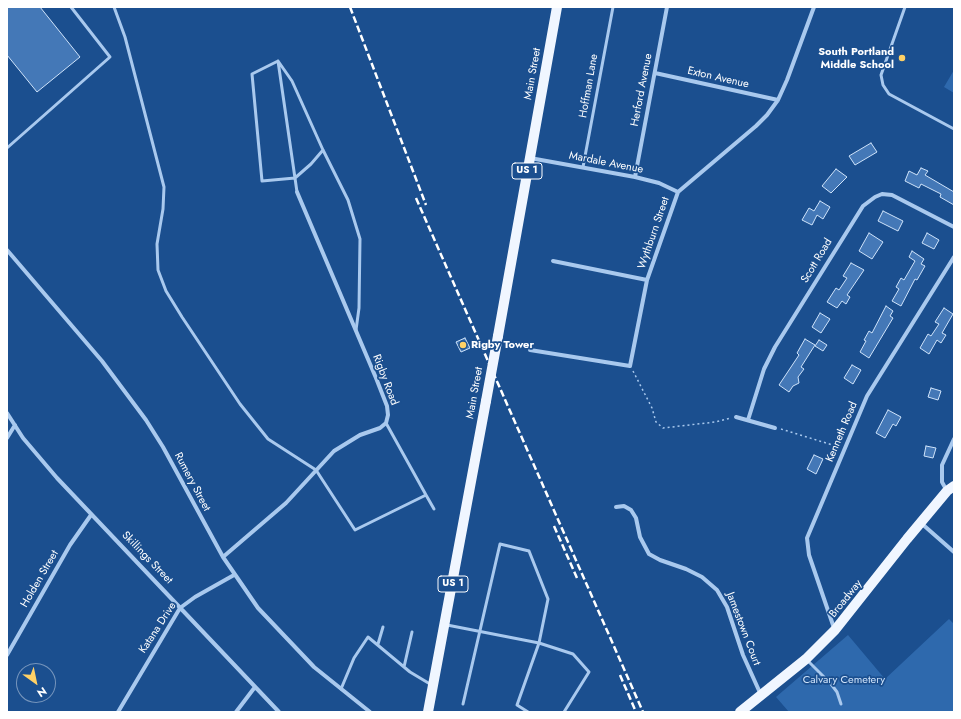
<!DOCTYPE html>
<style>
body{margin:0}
#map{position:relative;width:961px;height:719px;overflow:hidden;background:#1b4f8f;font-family:Jost,sans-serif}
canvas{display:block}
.frame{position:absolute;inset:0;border:8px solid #fff;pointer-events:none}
.north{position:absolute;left:16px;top:663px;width:40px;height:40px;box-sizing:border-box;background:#1b4f8f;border:1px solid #7695bc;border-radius:50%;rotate:147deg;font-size:11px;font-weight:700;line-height:16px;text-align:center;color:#fff}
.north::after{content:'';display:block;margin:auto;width:14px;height:18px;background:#ffd166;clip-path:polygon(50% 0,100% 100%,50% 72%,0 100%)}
</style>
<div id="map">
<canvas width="961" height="719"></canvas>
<div class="frame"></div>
<div class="north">N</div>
</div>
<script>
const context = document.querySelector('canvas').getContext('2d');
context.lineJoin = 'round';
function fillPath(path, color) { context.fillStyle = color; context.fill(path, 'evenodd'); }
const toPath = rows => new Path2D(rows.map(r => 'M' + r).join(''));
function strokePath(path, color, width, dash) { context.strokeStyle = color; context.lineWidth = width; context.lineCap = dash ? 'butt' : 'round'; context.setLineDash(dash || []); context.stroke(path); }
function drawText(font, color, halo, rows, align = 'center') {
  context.font = font + ' Jost,sans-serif'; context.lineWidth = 3.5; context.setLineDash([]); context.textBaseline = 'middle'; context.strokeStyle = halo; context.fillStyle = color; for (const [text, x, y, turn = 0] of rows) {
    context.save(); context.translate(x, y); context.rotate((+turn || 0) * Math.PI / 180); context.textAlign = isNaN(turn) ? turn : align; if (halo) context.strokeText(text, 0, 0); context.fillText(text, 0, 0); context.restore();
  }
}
fillPath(toPath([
 [954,70,954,93,944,87],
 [949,619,954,624,954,712,789,712,776,697,848,635,885,679]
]), '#2e69ad');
const building = toPath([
 [7,7,40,7,80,57,37,92,7,55,7,7],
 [871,143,877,152,855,165,849,156,871,143],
 [921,168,928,171,925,175,954,192,954,205,940,197,941,194,921,184,919,188,905,181,909,171,917,175,921,168],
 [836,169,847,177,831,193,822,186,836,169],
 [820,201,830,207,823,219,817,215,812,225,802,220,809,208,814,211,820,201],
 [883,211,903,221,898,231,878,221,883,211],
 [869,233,883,242,872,259,859,251,869,233],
 [927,233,939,240,934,249,922,243,927,233],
 [912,251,924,259,921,264,925,266,917,280,915,279,901,306,892,301,899,289,896,287,901,278,904,280,915,261,909,257,912,251],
 [851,263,864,270,847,295,850,297,846,304,842,301,837,308,827,302,836,288,839,290,847,278,843,276,851,263],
 [886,306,893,311,890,316,893,318,869,358,860,352,866,341,864,340,869,331,872,333,886,306],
 [944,308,953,314,942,333,946,335,941,343,937,340,929,354,920,348,928,334,931,336,939,324,935,322,944,308],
 [820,313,830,319,821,333,812,327,820,313],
 [465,338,470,348,461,352,456,342,465,338],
 [805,339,815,345,801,367,804,369,798,377,799,383,793,386,789,392,779,385,799,355,797,353,805,339],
 [819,340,827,345,823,351,815,346,819,340],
 [852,365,861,370,853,384,844,378,852,365],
 [931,388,941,391,938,400,928,397,931,388],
 [888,410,901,417,896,426,893,424,885,438,876,433,888,410],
 [926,446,936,448,933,458,924,456,926,446],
 [814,455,823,459,816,474,807,469,814,455]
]);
fillPath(building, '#4478b7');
strokePath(building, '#cfe3fa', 1);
strokePath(toPath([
 [633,371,652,408,656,422,663,428,715,422,731,418],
 [781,429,839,447]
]), '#a9c9ee', 1.5, [2, 3]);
strokePath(toPath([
 [114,7,125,37,164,187,163,209,157,244,158,270,166,291,182,317,240,404,268,439,316,470,355,530,426,495,386,423],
 [905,7,881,75,883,85,889,94,954,129],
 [278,61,252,74,262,181,295,178,311,164,323,150],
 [7,148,110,57,71,7],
 [583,167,613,7],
 [297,192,278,61,292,81,323,150,348,200,360,239,359,308,356,330],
 [426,495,434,509],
 [447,625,539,643,573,654,589,672,564,712],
 [378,644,383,627],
 [807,660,831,684,837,692,841,704],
 [404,667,412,632],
 [341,689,354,658,368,637,410,672,430,684],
 [463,704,500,544,529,551,548,599,539,643,517,705,528,712]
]), '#a9c9ee', 3);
strokePath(toPath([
 [655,73,778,100],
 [530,158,635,177,659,183,678,192],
 [635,177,667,7],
 [7,250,102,361,146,420,163,447,223,557,258,608,314,667,370,712],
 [553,261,647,280],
 [530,350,630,366,647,280,678,192,756,126,767,115,778,100,787,80,814,7],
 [7,413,23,438,57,478,279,712],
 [736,417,775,428],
 [748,420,764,369,775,347,863,206,875,197,882,194,892,195,954,227],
 [7,438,15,425],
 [947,491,942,482,942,465,954,439],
 [616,507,624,506,631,510,636,518,640,537,649,554,660,560,686,569,702,577,717,590,727,607,743,655,761,695],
 [921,523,954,552],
 [223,557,286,503,334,451,360,435,380,428,386,423,388,415,387,406,376,378,297,192],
 [834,628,809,555,807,538,867,396,954,257],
 [7,655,70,545,91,515],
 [118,712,180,608,195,597,234,575],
 [236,712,255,687]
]), '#a9c9ee', 4);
strokePath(toPath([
 [498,336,557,7],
 [428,712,486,401],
 [740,712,806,659,835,630,907,539,947,491,954,486]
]), '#f0f6ff', 10);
strokePath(toPath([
 [350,7,426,205],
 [416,198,643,712],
 [554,526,577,578],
 [620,675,636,712]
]), '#fff', 2.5, [7, 3]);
strokePath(toPath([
 [486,401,498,336]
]), '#f0f6ff', 10);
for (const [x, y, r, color] of [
 [902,58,4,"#ffd166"],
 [463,345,4,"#ffd166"]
]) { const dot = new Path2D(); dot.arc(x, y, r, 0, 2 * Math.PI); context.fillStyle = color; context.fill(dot); strokePath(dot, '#1b4f8f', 1.5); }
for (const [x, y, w] of [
 [527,171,30],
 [453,584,30]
]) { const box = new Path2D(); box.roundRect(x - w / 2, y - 8, w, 16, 3); context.fillStyle = '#1b4f8f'; context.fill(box); strokePath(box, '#fff', 1); }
drawText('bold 10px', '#fff', null, [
 ["US 1",527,171],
 ["US 1",453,584]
]);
drawText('bold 11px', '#fff', '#1b4f8f', [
 ["South Portland",894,52],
 ["Middle School",894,65],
 ["Rigby Tower",471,345,"left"]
], 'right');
drawText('11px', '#fff', '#1b4f8f', [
 ["Main Street",533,74,-80],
 ["Exton Avenue",718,78,13],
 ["Hoffman Lane",589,86,-80],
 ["Herford Avenue",642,90,-79],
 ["Mardale Avenue",606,163,11],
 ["Wythburn Street",654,233,-71],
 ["Scott Road",817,261,-59],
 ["Rigby Road",385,380,69],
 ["Main Street",475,393,-80],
 ["Kenneth Road",842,432,-67],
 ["Rumery Street",192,482,62],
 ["Skillings Street",147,558,46],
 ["Holden Street",40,579,-60],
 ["Broadway",846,599,-51],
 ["Katana Drive",158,628,-57],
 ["Jamestown Court",743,629,69]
]);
drawText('11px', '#cfe3fa', '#1b4f8f', [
 ["Calvary Cemetery",844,680]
]);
</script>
